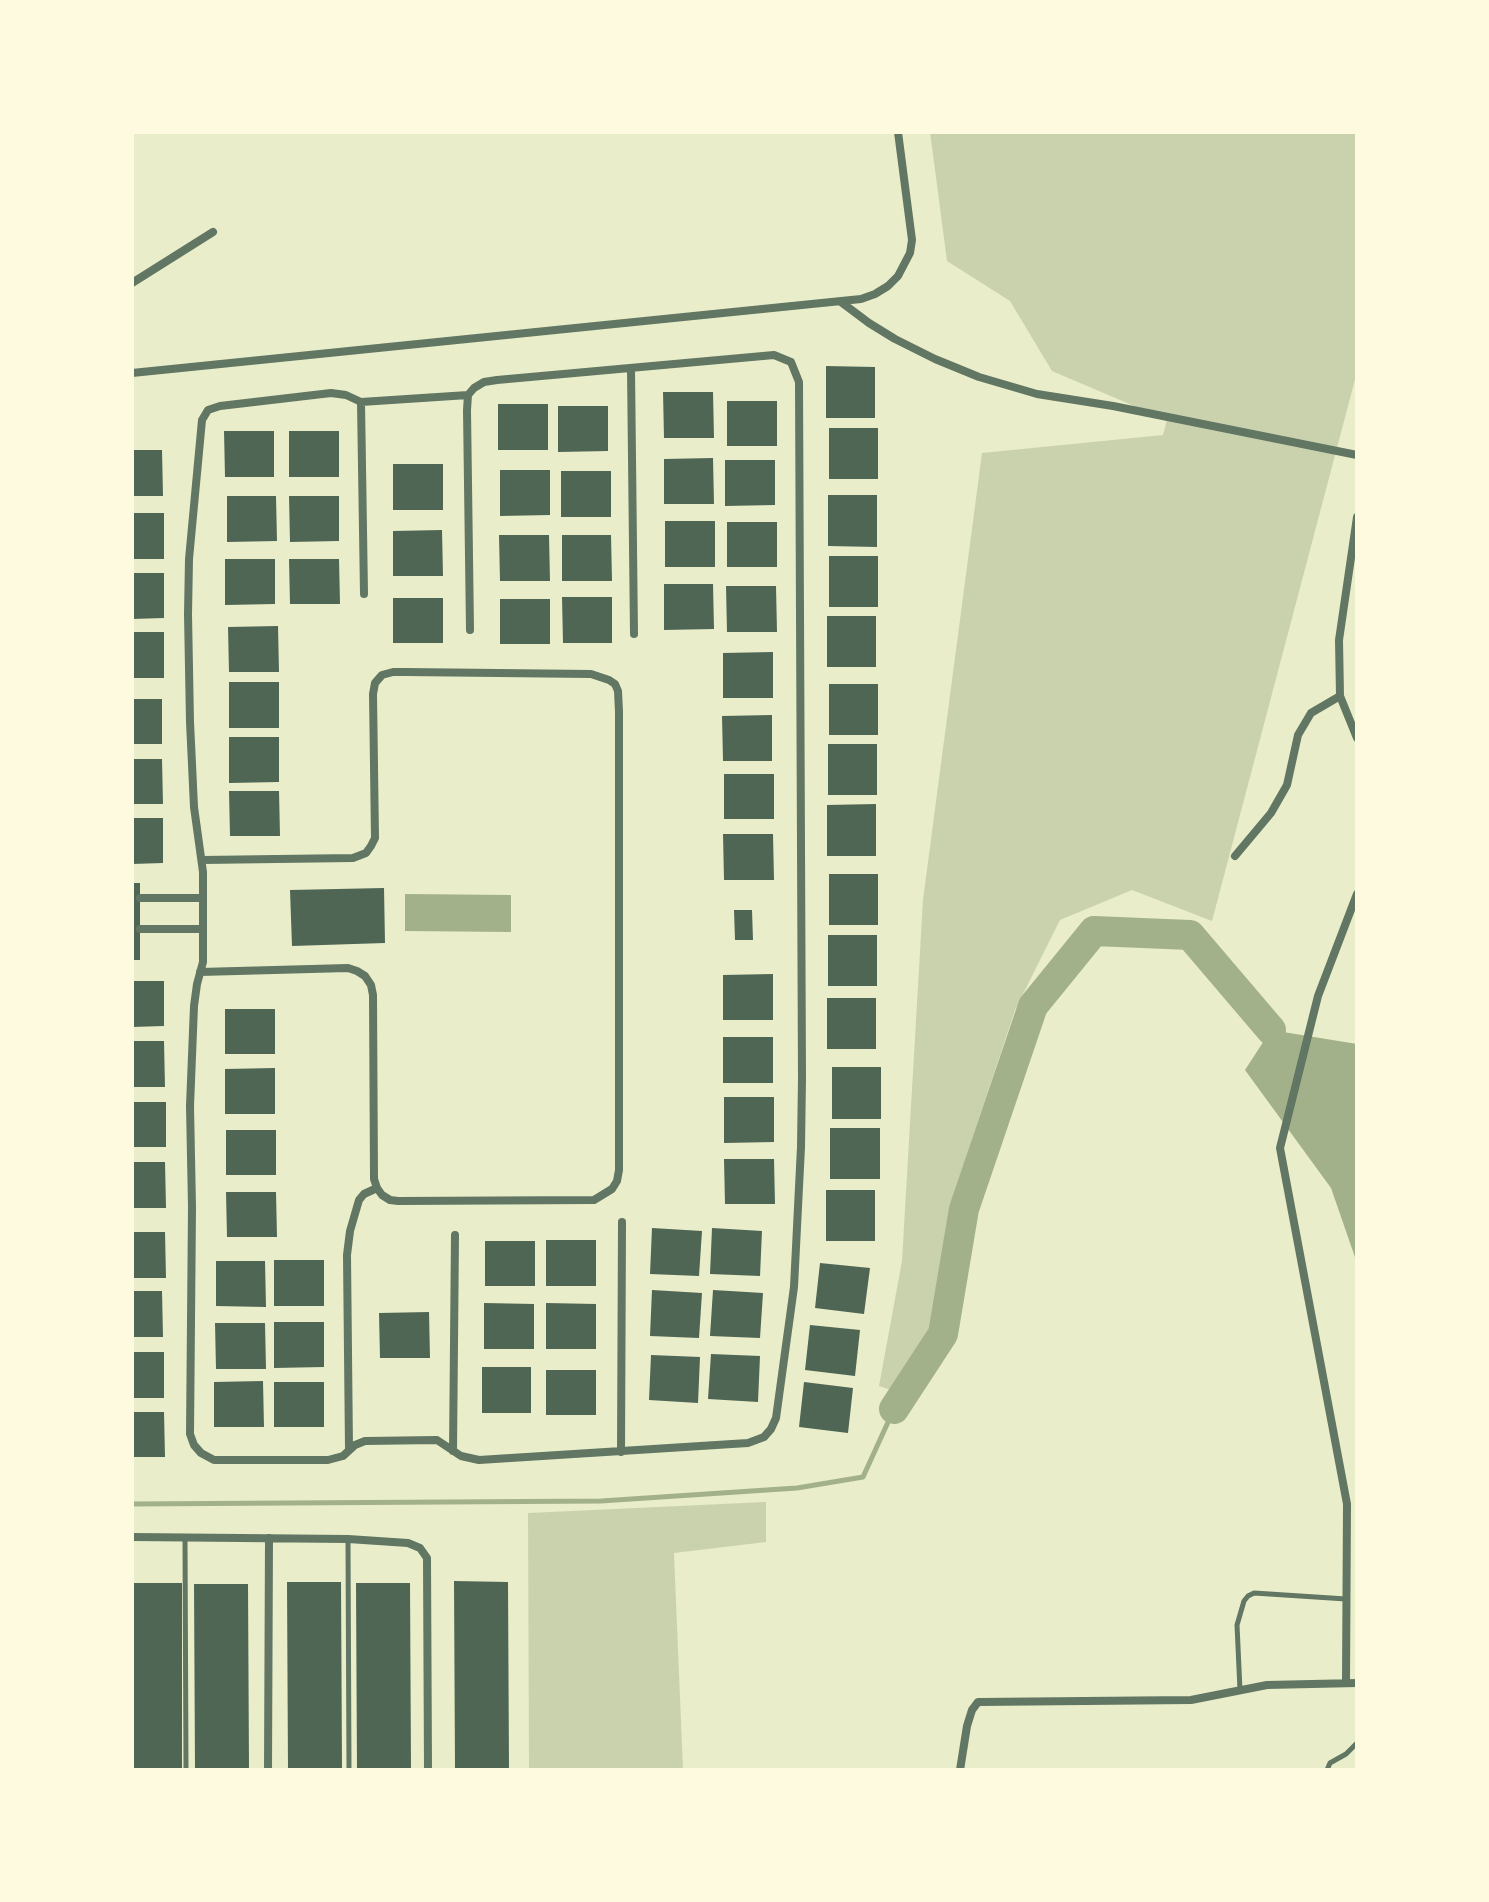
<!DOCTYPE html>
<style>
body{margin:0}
#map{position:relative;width:1489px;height:1902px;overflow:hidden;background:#e9edc9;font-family:"Nunito Sans",sans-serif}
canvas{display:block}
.frame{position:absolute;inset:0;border:134px solid #fefae0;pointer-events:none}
</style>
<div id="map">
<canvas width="1489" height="1902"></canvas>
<div class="frame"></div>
</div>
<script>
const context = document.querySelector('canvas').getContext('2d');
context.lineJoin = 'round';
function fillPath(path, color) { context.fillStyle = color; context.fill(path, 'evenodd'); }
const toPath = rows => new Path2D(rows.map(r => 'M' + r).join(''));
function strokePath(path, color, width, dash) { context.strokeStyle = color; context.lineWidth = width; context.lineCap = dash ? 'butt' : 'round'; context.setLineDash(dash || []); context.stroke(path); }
fillPath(toPath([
 [930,132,1357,132,1357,372,1212,921,1132,890,1060,920,1015,1010,951,1202,932,1332,897,1392,879,1386,902,1261,923,900,982,453,1163,435,1167,420,1052,371,1010,301,947,261],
 [766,1502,766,1542,674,1553,683,1770,529,1770,528,1513]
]), '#cad2ad');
fillPath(toPath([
 [405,894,511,895,511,932,405,931],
 [1271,1030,1357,1044,1357,1263,1331,1188,1245,1070]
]), '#a3b18a');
strokePath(toPath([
 [132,1504,601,1501,797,1488,863,1477,894,1409]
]), '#a3b18a', 5);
strokePath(toPath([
 [894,1409,943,1334,964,1209,1033,1006,1094,931,1190,935,1271,1030]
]), '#a3b18a', 30);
fillPath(toPath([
 [826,366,875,367,875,418,826,418],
 [663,392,713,392,714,438,664,438],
 [727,401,777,401,777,446,727,446],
 [498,404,548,404,548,450,498,450],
 [558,406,608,406,608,451,558,452],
 [829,428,878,428,878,479,829,479],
 [224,431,274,431,274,477,225,477],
 [289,431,339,431,339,477,289,477],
 [132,450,162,450,163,496,132,496],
 [713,458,714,504,664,504,664,459],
 [725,460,775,460,775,505,725,506],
 [393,464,443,464,443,510,393,510],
 [500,470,550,470,550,515,500,516],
 [561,471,611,471,611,517,561,517],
 [828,495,877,495,877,547,828,546],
 [227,496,276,496,277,541,227,542],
 [289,496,339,496,339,541,290,542],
 [132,513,164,513,164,559,132,559],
 [665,521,715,521,715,567,665,567],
 [727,522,777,522,777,567,727,567],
 [442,530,443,576,393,576,393,531],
 [499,535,549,535,550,581,500,581],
 [562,535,611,535,612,581,562,581],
 [829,556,878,556,878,607,829,607],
 [225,559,275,559,275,604,225,605],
 [289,559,339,559,340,604,290,604],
 [132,573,164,573,164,618,132,619],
 [664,584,713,584,714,629,664,630],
 [726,586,776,586,777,632,727,632],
 [562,597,612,597,612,643,563,643],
 [393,598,443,598,443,643,393,643],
 [500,599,550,599,550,644,500,644],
 [827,616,876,616,876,667,827,667],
 [278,626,279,672,229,672,228,627],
 [132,632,164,632,164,678,132,678],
 [773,652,773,698,723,698,723,653],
 [229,682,279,682,279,728,229,728],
 [829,684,878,684,878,735,829,735],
 [132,699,162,699,162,744,132,744],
 [772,715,772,761,723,761,722,716],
 [229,737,279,737,279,782,229,783],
 [828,744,877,744,877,795,828,795],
 [132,759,162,759,163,804,132,804],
 [724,774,774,774,774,819,724,819],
 [229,791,279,791,280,836,230,836],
 [876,804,876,856,827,856,827,805],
 [132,818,163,818,163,863,132,864],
 [723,834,773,834,774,880,724,880],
 [829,874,878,874,878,925,829,925],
 [132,883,140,883,140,960,132,960],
 [384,888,385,943,292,946,290,890],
 [734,910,752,910,753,940,735,940],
 [828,935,877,935,877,986,828,986],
 [773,974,773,1020,723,1020,723,975],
 [132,981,164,981,164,1026,132,1027],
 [827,998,876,998,876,1049,827,1049],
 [225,1009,275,1009,275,1054,225,1054],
 [723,1037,773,1037,773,1083,723,1083],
 [132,1041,164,1041,165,1087,132,1087],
 [832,1067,881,1067,881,1119,832,1119],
 [275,1068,275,1114,225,1114,225,1069],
 [724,1097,774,1097,774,1142,724,1143],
 [132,1102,166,1102,166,1147,132,1147],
 [830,1128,880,1128,880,1179,830,1179],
 [226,1130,276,1130,276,1175,226,1175],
 [724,1159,774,1159,775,1204,725,1204],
 [132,1162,165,1162,166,1208,132,1208],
 [826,1190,875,1190,875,1241,826,1241],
 [226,1192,276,1192,277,1237,227,1237],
 [652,1228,702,1231,699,1276,650,1274],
 [712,1228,762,1231,760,1276,710,1274],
 [132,1232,165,1232,166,1278,132,1278],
 [546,1240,596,1240,596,1286,546,1286],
 [485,1241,535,1241,535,1286,485,1286],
 [274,1260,324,1260,324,1306,274,1306],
 [216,1261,265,1261,266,1307,216,1306],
 [820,1263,870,1268,864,1314,815,1308],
 [652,1290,702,1293,699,1338,650,1336],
 [713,1290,763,1293,760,1338,710,1336],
 [132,1291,162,1291,163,1337,132,1337],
 [484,1303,534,1304,534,1349,484,1349],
 [546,1303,596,1304,596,1349,546,1349],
 [429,1312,430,1358,380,1358,379,1313],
 [274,1322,324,1322,324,1367,274,1368],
 [215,1323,265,1323,266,1369,216,1369],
 [810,1325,860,1330,855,1376,805,1370],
 [132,1352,164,1352,164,1398,132,1398],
 [711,1354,760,1356,758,1402,708,1399],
 [651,1355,700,1357,698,1403,649,1400],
 [482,1367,531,1367,531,1413,482,1413],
 [546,1370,596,1370,596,1415,546,1415],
 [263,1381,264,1427,214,1427,214,1382],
 [274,1382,324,1382,324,1427,274,1427],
 [804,1382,853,1388,848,1433,799,1427],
 [132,1412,164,1412,165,1457,132,1457],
 [454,1581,508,1582,509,1770,455,1770],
 [287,1582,341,1582,342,1770,288,1770],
 [132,1583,182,1583,182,1770,132,1770],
 [356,1583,410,1583,411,1770,357,1770],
 [194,1584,248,1584,249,1770,195,1770]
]), '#4f6655');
strokePath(toPath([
 [185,1538,186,1770],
 [348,1539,349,1770],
 [1240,1690,1237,1625,1244,1601,1248,1596,1254,1593,1346,1599],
 [1327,1770,1330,1763,1346,1754,1357,1743]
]), '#617663', 5);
strokePath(toPath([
 [132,283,213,232],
 [841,302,869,323,895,339,935,359,979,377,1037,394,1113,406,1357,455],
 [631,369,634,634],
 [132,373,861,299,875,294,888,286,898,276,910,253,912,240,898,132],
 [468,395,361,402,346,395,331,393,220,406,208,410,202,420,189,559,188,614,190,722,194,807,203,872,203,962,197,984,194,1006,190,1106,192,1207,190,1434,194,1445,201,1453,214,1460,328,1460,343,1456,355,1445,365,1441,437,1440,461,1456,479,1460,748,1443,764,1437,771,1429,776,1418,794,1287,801,1147,802,1078,799,382,791,362,774,355,497,380,484,382,474,388,468,395,467,410,470,630],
 [361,402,364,594],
 [1357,517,1339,640,1340,696,1357,738],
 [1235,856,1271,813,1287,785,1298,735,1311,713,1340,696],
 [140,898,203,898],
 [140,929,203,929],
 [200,972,348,968,357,971,365,976,371,985,373,995,374,1179,377,1188,382,1195,390,1200,398,1201,594,1200,612,1189,617,1181,619,1170,619,712,618,691,615,684,609,680,591,674,405,672,393,672,382,675,375,683,373,694,375,838,371,846,366,853,353,858,202,860],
 [349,1450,347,1255,350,1231,359,1200,364,1194,377,1188],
 [453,1451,455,1235],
 [621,1452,622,1222],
 [132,1537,348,1539,408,1543,420,1548,427,1558,428,1770],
 [1346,1682,1347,1504,1280,1148,1318,996,1357,894],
 [268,1770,269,1538],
 [960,1770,967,1726,972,1710,978,1702,1191,1700,1267,1685,1357,1683]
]), '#617663', 8);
</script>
